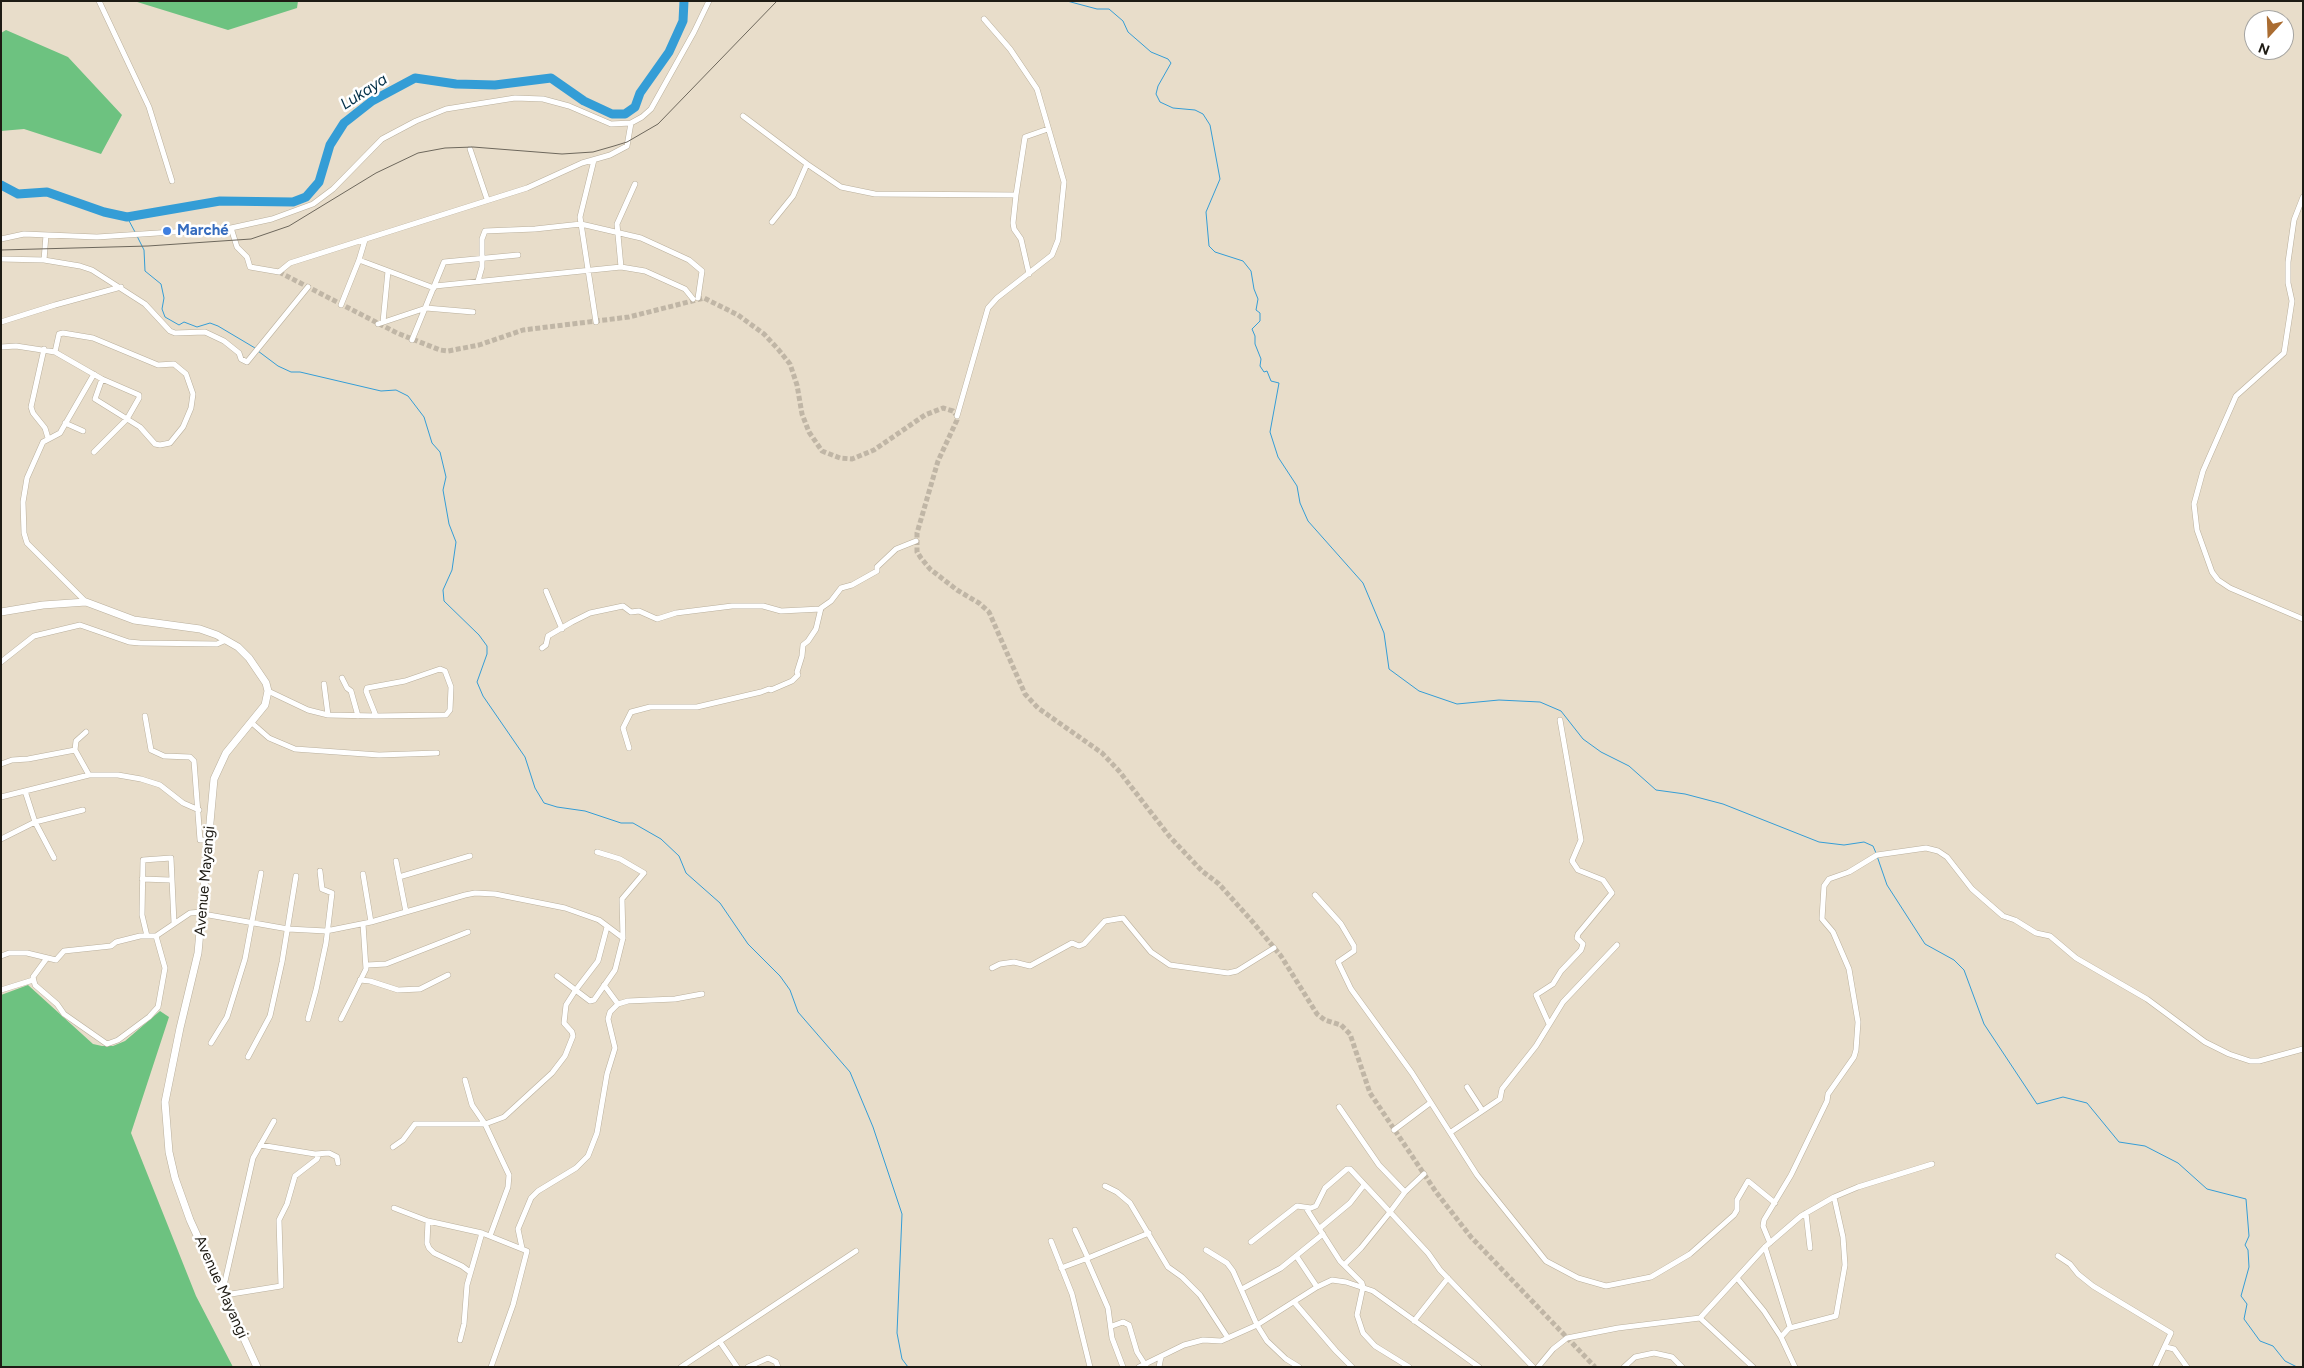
<!DOCTYPE html>
<meta charset="utf-8">
<style>
body{margin:0}
#map{position:relative;width:2304px;height:1368px;overflow:hidden;background:#e8ddca;font-family:Figtree,sans-serif}
canvas{display:block}
.frame{position:absolute;inset:0;border:2px solid #1e1b14;pointer-events:none}
.north{position:absolute;left:2244px;top:10px;width:50px;height:50px;box-sizing:border-box;background:#fff;border:1px solid #a5a4a1;border-radius:50%;rotate:200deg;font-size:14px;font-weight:700;line-height:20px;text-align:center;color:#1e1b14}
.north::after{content:'';display:block;margin:auto;width:18px;height:22px;background:#aa6c31;clip-path:polygon(50% 0,100% 100%,50% 72%,0 100%)}
</style>
<div id="map">
<canvas width="2304" height="1368"></canvas>
<div class="frame"></div>
<div class="north">N</div>
</div>
<script>
const context = document.querySelector('canvas').getContext('2d');
context.lineJoin = 'round';
function fillPath(path, color) { context.fillStyle = color; context.fill(path, 'evenodd'); }
const toPath = rows => new Path2D(rows.map(r => 'M' + r).join(''));
function strokePath(path, color, width, dash) { context.strokeStyle = color; context.lineWidth = width; context.lineCap = dash ? 'butt' : 'round'; context.setLineDash(dash || []); context.stroke(path); }
function drawText(font, color, halo, rows, align = 'center') {
  context.font = font + ' Figtree,sans-serif'; context.lineWidth = 5; context.setLineDash([]); context.textBaseline = 'middle'; context.strokeStyle = halo; context.fillStyle = color; for (const [text, x, y, turn = 0] of rows) {
    context.save(); context.translate(x, y); context.rotate((+turn || 0) * Math.PI / 180); context.textAlign = isNaN(turn) ? turn : align; if (halo) context.strokeText(text, 0, 0); context.fillText(text, 0, 0); context.restore();
  }
}
fillPath(toPath([
 [134,1,298,1,297,8,228,30],
 [6,30,68,57,122,115,101,154,24,129,1,131,1,33],
 [28,985,93,1044,102,1046,113,1046,125,1041,160,1011,169,1017,131,1133,196,1296,233,1367,1,1367,1,995]
]), '#6dc280');
strokePath(toPath([
 [1067,1,1097,9,1109,9,1123,21,1128,32,1143,45,1151,52,1168,59,1171,63,1158,86,1156,94,1160,102,1173,108,1195,110,1203,114,1210,125,1220,179,1206,212,1209,246,1215,252,1243,261,1251,271,1254,289,1258,299,1256,310,1260,313,1260,321,1252,329,1255,336,1255,344,1261,359,1260,366,1264,372,1267,371,1271,381,1279,383,1270,432,1278,457,1297,486,1300,503,1308,521,1363,583,1384,633,1389,669,1419,691,1457,704,1499,700,1540,702,1561,711,1583,739,1601,752,1629,766,1656,790,1685,794,1723,804,1819,842,1844,845,1864,842,1873,846,1876,853],
 [127,217,135,232],
 [137,236,144,250,145,271,161,284,164,298,162,309,165,317,179,325,184,322,197,327,210,323,218,326,255,348],
 [258,351,278,366,291,372,300,372,381,391,396,390,408,396,424,417,432,443,440,452,446,477,443,490,449,524,456,542,452,570,443,590,444,601,479,635,487,646,487,654,477,682,483,696,525,757,535,788,544,803,557,807,585,811,621,823,633,823,661,839,679,856,686,873,720,903,748,944,780,976,790,990,798,1012,850,1072,873,1127,902,1214,897,1333,902,1359,908,1367],
 [1877,856,1887,885,1925,944,1954,960,1964,970,1984,1024,2037,1104,2063,1097,2087,1103,2119,1142,2145,1146,2178,1163,2207,1189,2246,1199,2249,1236,2245,1245,2248,1250,2249,1267,2241,1296,2247,1304,2244,1319,2260,1341,2273,1346,2285,1361,2297,1367]
]), '#349dd6', 1);
strokePath(toPath([
 [1,185,18,194,47,192,104,212,127,217,220,201,293,202,306,197,319,182,330,145,344,123,372,101,415,78,456,84,495,85,551,78,584,101,612,114,625,114,635,107,640,93,669,52,683,21,684,1]
]), '#349dd6', 9);
strokePath(toPath([
 [279,272,397,333,440,350,448,351,479,345,523,330,629,317,704,298,738,315,764,334,778,349,790,364,797,385,802,414,809,432,822,451,840,458,852,459,874,450,925,415,943,408,953,411,957,416,957,420,938,461,917,533,917,552,921,558,930,569,957,590,979,603,989,612,1025,694,1038,708,1102,753,1119,771,1170,837,1202,871,1219,884,1251,920,1281,956,1317,1014,1325,1020,1341,1025,1350,1034,1370,1093,1436,1192,1471,1237,1595,1367]
]), '#c0b6a6', 5, [5, 2.5]);
const minor = toPath([
 [99,1,149,107,172,181],
 [743,116,807,164],
 [470,149,487,199],
 [594,160,580,217,596,322],
 [1016,195,1013,223,1014,229,1021,239,1029,274],
 [2303,197,2294,220,2288,262,2288,283,2292,301,2284,353,2236,396,2203,471,2194,504,2197,530,2212,572,2218,580,2230,588,2303,619],
 [772,222,793,196,807,164,841,187,875,194,1016,195,1025,137,1048,129],
 [231,228,237,247,247,257,250,267,279,272,290,263,527,188,582,163,610,155,627,146,631,123],
 [1,239,24,234,97,237,203,230,231,228,272,219,313,204,333,189,382,139,416,121,446,109,515,98,543,99,569,106,611,124,631,123,642,117,651,109,694,32,709,1],
 [1,259,44,260,80,266,92,270,145,304,170,331,175,333,205,332,224,341,239,353,241,359,247,362,308,287],
 [44,260,46,235],
 [359,260,434,288],
 [621,267,617,224,635,184],
 [478,281,482,267,482,239,485,231,535,229,581,224,641,238,689,260,702,271,698,298],
 [435,286,621,267,645,271,685,289,693,299],
 [341,305,359,260,365,240],
 [1,322,55,305,121,287],
 [383,322,388,271],
 [378,324,426,308,473,312],
 [412,340,444,262,518,255],
 [1,347,16,346,55,352,102,379,139,395,139,398,127,419,94,452],
 [44,349,31,407,33,413,45,428,48,438],
 [55,352,59,334,63,333,93,338,158,365,174,364,186,374,193,394,191,408,183,427,170,443,160,445,155,444,140,427,95,399,102,379],
 [957,416,988,308,997,298,1052,255,1058,240,1064,182,1037,89,1010,49,984,19],
 [65,423,83,431],
 [546,591,562,629],
 [86,602,27,543,24,533,23,502,27,478,43,442,60,433,94,374],
 [542,648,546,645,548,636,572,622,590,613,623,606,631,612,639,611,657,619,676,613,732,606,763,606,781,611,821,609],
 [1,662,34,636,80,625,129,642,140,643,217,644,226,640],
 [342,678,347,688,351,691,358,716],
 [324,684,328,715],
 [268,691,308,710,328,715,376,716,446,715,450,710,451,687,445,671,440,669,405,681,367,688,366,691,376,716],
 [145,716,151,750,164,756,190,757,194,761,200,840,209,840],
 [252,723,269,738,295,749,379,755,437,753],
 [86,732,76,741,75,750,89,775],
 [629,748,623,728,631,712,650,707,697,707,761,692,769,689,771,690,792,681,798,675,797,672,802,656,803,645,808,641,816,629,821,608,831,601,841,588,852,585,877,571,877,567,896,549,916,541],
 [1,764,12,760,28,759,75,750],
 [1,797,89,775,118,775,141,779,160,785,183,803,199,810],
 [1,839,35,822,25,791],
 [54,858,35,822,83,810],
 [396,861,406,912],
 [363,874,371,922],
 [399,877,470,856],
 [142,879,170,880],
 [1315,895,1341,924,1354,946,1354,951,1338,962,1351,989,1412,1073,1477,1175,1546,1261,1578,1278,1606,1286,1651,1277,1690,1254,1734,1215,1737,1210,1737,1200,1748,1181,1775,1203],
 [203,914,288,929,326,931,371,922,465,895,475,893,495,894,565,908,599,920,623,938],
 [147,936,142,915,143,860,171,858,174,923],
 [1,956,9,953,27,953,56,960,64,951,111,946,116,942,140,936,156,936,190,913,202,912],
 [47,958,33,977,35,985,57,1004,64,1014,107,1044,118,1040,149,1017,158,1007,165,968,156,936],
 [367,965,386,964,468,932],
 [992,968,1000,964,1014,962,1030,966,1072,943,1079,946,1084,944,1105,921,1123,918,1151,952,1170,965,1228,973,1237,971,1274,948],
 [557,976,590,1001,594,1000,615,970,623,938,622,899,644,873,620,859,597,852],
 [360,980,370,981,398,990,420,989,448,975],
 [604,985,618,1004],
 [1,990,33,980],
 [308,1019,316,990,326,943,332,893,322,889,320,871],
 [341,1019,366,969,363,924],
 [1549,1024,1536,995,1553,984,1561,971,1581,950,1583,944,1577,938,1578,934,1612,893,1603,880,1578,870,1572,861,1581,840,1560,720],
 [211,1043,227,1017,245,959,261,873],
 [248,1057,270,1016,282,962,296,876],
 [465,1080,472,1105,485,1124,509,1175,508,1187,490,1236],
 [1467,1087,1482,1110],
 [1339,1107,1379,1165,1405,1192],
 [1394,1130,1430,1103],
 [1451,1132,1500,1099,1502,1089,1536,1046,1563,1002,1617,945],
 [260,1145,315,1154,329,1153,337,1157,338,1163],
 [393,1147,403,1140,415,1124,485,1124,504,1117,552,1073,565,1056,573,1036,572,1032,564,1023,566,1005,575,991,598,961,607,927],
 [1424,1174,1405,1192,1390,1212,1428,1253,1440,1270,1533,1367],
 [1105,1186,1117,1192,1130,1203,1168,1267,1182,1277,1200,1295,1228,1338],
 [394,1208,428,1221,482,1233,527,1251,513,1305,491,1367],
 [1306,1208,1340,1261,1362,1283,1363,1287,1357,1315,1363,1333,1375,1346,1409,1367],
 [1806,1213,1810,1248],
 [428,1221,427,1243,429,1248,434,1253,462,1266,470,1272],
 [1320,1228,1350,1203,1364,1185],
 [1051,1241,1072,1294,1090,1367],
 [1251,1242,1297,1206,1311,1208,1316,1206,1325,1188,1347,1169,1350,1169,1390,1212,1361,1248,1344,1265],
 [1770,1243,1763,1226,1764,1220,1791,1175,1827,1101,1828,1094,1854,1057,1856,1050,1858,1022,1849,969,1833,932,1822,919,1824,886,1829,879,1849,872,1877,855,1926,848,1938,851,1947,857,1972,889,2003,916,2015,920,2036,933,2050,936,2076,958,2147,999,2205,1042,2229,1054,2250,1061,2259,1061,2303,1049],
 [1765,1247,1790,1327,1781,1337,1795,1367],
 [522,1248,518,1229,531,1198,538,1191,576,1168,588,1156,597,1133,607,1074,615,1048,608,1019,610,1012,618,1004,628,1001,675,999,702,994],
 [1206,1250,1227,1263,1233,1271,1257,1325,1267,1341,1286,1359,1299,1367],
 [2058,1256,2070,1264,2078,1274,2093,1286,2171,1333,2155,1367],
 [1297,1257,1317,1287],
 [1061,1268,1088,1258,1075,1230],
 [1737,1278,1764,1311,1781,1337],
 [1242,1289,1281,1268,1323,1234],
 [223,1290,253,1158,274,1121],
 [225,1295,281,1286,279,1220,287,1204,295,1176,317,1159,319,1154],
 [1294,1302,1336,1351,1352,1367],
 [1700,1318,1753,1367],
 [1414,1321,1448,1278],
 [1112,1326,1123,1322,1129,1325,1137,1352,1146,1366],
 [1790,1328,1836,1316,1845,1265,1843,1237,1834,1197],
 [460,1340,464,1324,467,1285,482,1233],
 [720,1342,737,1367],
 [2166,1347,2174,1349,2187,1367],
 [681,1367,856,1251],
 [748,1367,768,1358,776,1362,778,1367],
 [1123,1367,1112,1338,1108,1308,1087,1260,1088,1258,1149,1233],
 [1139,1367,1184,1345,1203,1340,1221,1341,1257,1325,1317,1287,1332,1280,1346,1282,1373,1291,1479,1367],
 [1159,1367,1161,1357],
 [1538,1367,1553,1349,1567,1338,1618,1328,1700,1318,1765,1247,1801,1216,1834,1197,1858,1187,1932,1164],
 [1624,1367,1635,1357,1654,1353,1672,1357,1682,1367]
]);
const tertiary = toPath([
 [1,612,43,605,86,602,134,620,200,629,217,635,238,647,249,658,266,683,268,691,265,705,226,753,214,779,198,953,180,1028,165,1102,169,1152,175,1178,190,1220,257,1367]
]);
strokePath(minor, '#b9af9c', 6);
strokePath(tertiary, '#b9af9c', 8);
strokePath(minor, '#fff', 5);
strokePath(tertiary, '#fff', 7);
strokePath(toPath([
 [1,250,148,246,251,239,289,226,376,173,418,153,445,148,473,147,562,154,593,152,614,146,627,142,658,124,777,1]
]), '#6d675c', 1);
for (const [x, y, r, color] of [
 [167,231,5,"#3f7fe0"]
]) { const dot = new Path2D(); dot.arc(x, y, r, 0, 2 * Math.PI); context.fillStyle = color; context.fill(dot); strokePath(dot, '#fff', 2); }
drawText('bold 15px', '#366cbe', '#fff', [
 ["Marché",177,231]
], 'left');
drawText('15px', '#1e1b14', '#fff', [
 ["Avenue Mayangi",205,881,-85],
 ["Avenue Mayangi",221,1287,66]
]);
drawText('italic 16px', '#033048', '#fff', [
 ["Lukaya",364,92,-33]
]);
</script>
